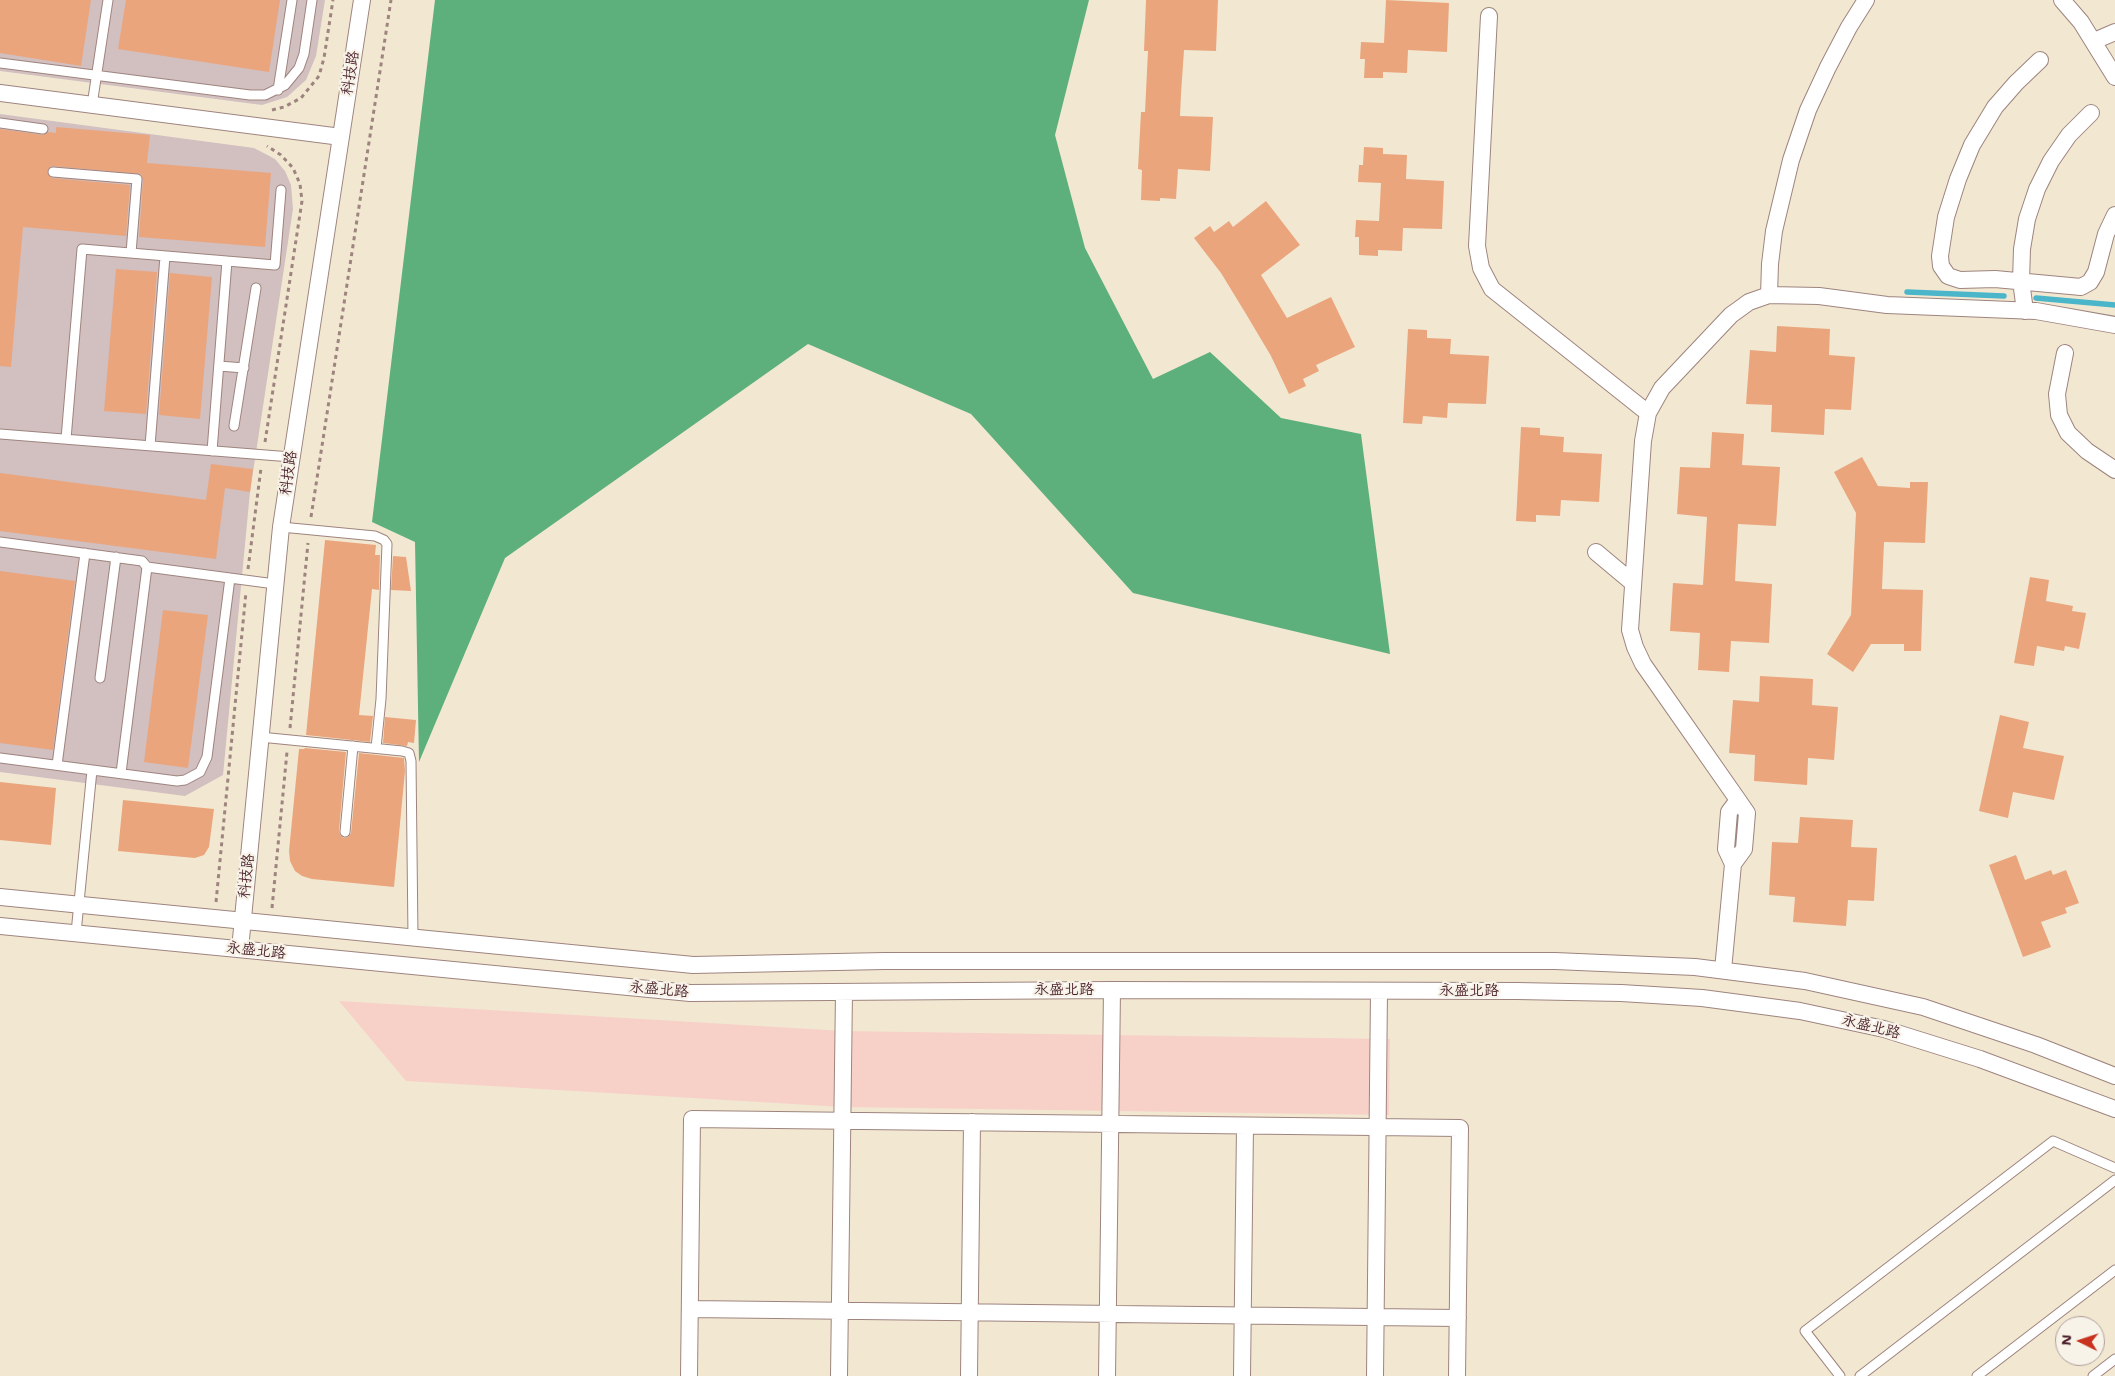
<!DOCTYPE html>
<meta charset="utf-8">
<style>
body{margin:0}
#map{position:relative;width:2115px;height:1376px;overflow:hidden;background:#f2e8d2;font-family:"Shantell Sans",sans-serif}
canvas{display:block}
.north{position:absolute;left:2055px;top:1316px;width:50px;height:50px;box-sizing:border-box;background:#f7f3e8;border:1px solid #b29e9c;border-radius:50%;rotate:274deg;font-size:14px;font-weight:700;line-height:20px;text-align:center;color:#4a1f2b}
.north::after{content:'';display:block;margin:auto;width:18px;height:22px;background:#c8321e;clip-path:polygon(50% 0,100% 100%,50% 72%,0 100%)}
</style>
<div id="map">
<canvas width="2115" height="1376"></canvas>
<div class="north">N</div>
</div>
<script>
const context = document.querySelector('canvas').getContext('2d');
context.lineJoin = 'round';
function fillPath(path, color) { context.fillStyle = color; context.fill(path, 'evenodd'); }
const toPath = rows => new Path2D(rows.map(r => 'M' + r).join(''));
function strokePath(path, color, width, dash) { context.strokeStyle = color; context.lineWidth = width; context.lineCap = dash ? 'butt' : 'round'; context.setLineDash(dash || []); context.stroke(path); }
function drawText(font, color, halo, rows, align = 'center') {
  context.font = font + ' "Shantell Sans","LXGW WenKai TC",sans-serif'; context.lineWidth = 4.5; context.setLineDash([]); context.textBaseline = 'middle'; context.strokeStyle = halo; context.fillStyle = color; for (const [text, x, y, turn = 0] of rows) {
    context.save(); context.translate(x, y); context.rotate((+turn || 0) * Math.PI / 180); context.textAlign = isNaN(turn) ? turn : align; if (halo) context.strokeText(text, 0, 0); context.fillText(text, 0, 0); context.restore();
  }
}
fillPath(toPath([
 [339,1001,844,1031,1390,1039,1389,1115,843,1107,406,1081]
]), '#f7d1c8');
fillPath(toPath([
 [0,0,325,0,316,56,306,80,287,97,262,105,0,71],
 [0,114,254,148,275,159,285,171,291,185,293,209,250,492,223,775,185,796,0,772]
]), '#d2bfc0');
fillPath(toPath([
 [435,0,1089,0,1055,135,1085,248,1153,379,1210,352,1281,418,1361,434,1390,654,1133,593,971,414,808,344,505,558,419,762,415,542,372,522]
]), '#5daf7c');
strokePath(toPath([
 [1907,292,2004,296],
 [2036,298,2115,305]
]), '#4bb5c9', 5.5);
fillPath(toPath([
 [0,0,91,0,81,66,0,53],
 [126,0,280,0,269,72,118,49],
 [1146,0,1218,0,1216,51,1184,50,1181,94,1180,116,1213,117,1210,171,1178,169,1176,199,1160,198,1160,201,1141,200,1142,170,1138,169,1141,112,1145,112,1148,51,1144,51],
 [1386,0,1449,3,1447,52,1408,50,1407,73,1383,72,1383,78,1364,78,1365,59,1360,59,1361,42,1384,43],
 [56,127,150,135,147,163,271,173,265,247,139,237,143,180,141,174,51,166,47,172,52,178,130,185,126,236,23,227,11,367,0,366,0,129,43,135,48,132,56,133],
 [1364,147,1383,148,1383,154,1407,155,1406,179,1444,181,1442,229,1403,228,1402,251,1378,250,1378,256,1359,255,1359,237,1355,237,1356,220,1379,221,1381,183,1358,182,1359,165,1363,165],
 [1266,201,1300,245,1261,275,1287,318,1331,297,1355,347,1316,365,1319,371,1303,379,1306,386,1289,394,1271,356,1246,314,1221,273,1194,238,1210,226,1214,232,1229,221,1233,227],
 [116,269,157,272,146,414,104,411],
 [170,273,212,277,200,419,159,415],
 [1777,326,1830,329,1829,355,1855,357,1851,410,1825,409,1824,435,1771,432,1772,405,1746,404,1750,350,1776,352],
 [1408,329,1427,330,1427,338,1451,339,1450,354,1489,356,1486,404,1448,403,1447,418,1423,416,1422,424,1403,423],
 [1521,427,1540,428,1540,435,1564,437,1563,452,1602,454,1599,502,1561,500,1560,516,1536,515,1536,522,1516,521],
 [1712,432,1744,434,1742,465,1780,467,1776,526,1738,524,1735,581,1772,584,1769,643,1731,641,1729,672,1698,670,1700,633,1670,631,1673,583,1703,585,1707,517,1677,514,1680,467,1710,468],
 [1862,457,1878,486,1910,488,1910,482,1928,482,1925,543,1884,542,1883,565,1882,589,1923,590,1921,651,1904,651,1904,644,1871,644,1853,672,1827,654,1851,615,1856,513,1834,472],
 [211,464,253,469,250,492,225,488,216,559,0,531,0,473,206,500],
 [325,540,376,545,375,555,380,555,379,590,372,589,359,715,373,716,370,742,306,735],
 [393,556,406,557,411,591,391,590],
 [0,571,75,581,53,750,0,743],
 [2030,577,2049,580,2046,601,2073,606,2072,611,2086,613,2079,649,2065,646,2064,651,2037,646,2034,666,2014,663],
 [163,610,208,615,188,768,144,762],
 [1760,676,1813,679,1812,705,1838,707,1834,760,1808,758,1807,785,1754,781,1755,755,1729,753,1733,700,1759,702],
 [2000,715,2029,722,2023,748,2064,756,2054,800,2013,792,2008,818,1979,811],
 [385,717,416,720,414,743,408,742,407,746,383,743],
 [305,748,346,752,339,831,340,835,344,838,348,837,351,833,359,753,404,758,405,771,394,887,312,879,302,876,295,871,290,861,289,851,299,749,304,749],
 [0,782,56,788,51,845,0,840],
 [123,800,214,809,209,847,204,855,195,858,118,851],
 [1800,817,1853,820,1851,847,1877,848,1874,901,1848,900,1846,926,1793,922,1795,897,1769,895,1772,842,1798,843],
 [2016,855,2025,880,2051,870,2053,875,2066,870,2079,903,2065,908,2067,913,2041,922,2051,947,2023,957,1989,865]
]), '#eaa57d');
const service = toPath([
 [0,63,250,95,265,95,285,85,299,68,304,54,312,0],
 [278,90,292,0],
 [92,105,108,0],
 [0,123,43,129],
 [53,172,137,179,131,253],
 [219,366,244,368],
 [234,426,256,288],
 [0,434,291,457],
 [66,439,82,249,275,265,281,190],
 [150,446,165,256],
 [212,451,227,261],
 [281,527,375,536,384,540,387,544,381,699,376,748],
 [0,542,142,561,147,567,121,773],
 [147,567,275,584],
 [100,678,116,557],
 [260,737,402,751,409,753,411,761,413,937],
 [0,758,177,781,185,780,200,772,207,757,230,578],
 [57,765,85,553],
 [345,832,353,746],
 [76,933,92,770],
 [1840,1376,1805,1331,2053,1141,2115,1168],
 [1860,1376,2115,1180],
 [1977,1376,2115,1270],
 [2093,1376,2115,1359]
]);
const minor = toPath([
 [2062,0,2081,22,2115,77],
 [1489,16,1477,246,1481,268,1492,289,1648,413],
 [2094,41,2115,32],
 [2040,60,2016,83,1995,107,1972,145,1958,179,1946,217,1940,256,1941,266,1948,276,1960,280,1995,279,2081,287,2090,282,2096,272,2106,234,2115,215],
 [0,93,341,137],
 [1769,295,1770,264,1774,231,1791,160,1808,110,1828,67,1849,27,1866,0],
 [2025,311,2021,281,2022,249,2027,219,2037,189,2051,161,2069,135,2091,113],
 [2065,353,2057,394,2059,415,2068,433,2087,451,2115,470],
 [1596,552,1633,583],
 [1738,800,1729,812,1726,849,1733,864,1744,849,1747,813,1738,800,1643,664,1635,647,1630,630,1643,441,1648,413,1662,388,1731,315,1749,302,1769,295,1819,296,1887,305,2036,311,2115,325],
 [0,897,693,965,884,961,1555,961,1695,967,1805,981,1923,1007,2036,1045,2115,1076],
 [0,926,690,993,1112,990,1517,991,1621,993,1702,998,1800,1011,1884,1029,1980,1059,2115,1109],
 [240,949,281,527,362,0],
 [1723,970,1733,864],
 [690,1309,1458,1318],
 [689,1376,692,1119,1460,1128,1457,1376],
 [839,1376,844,992],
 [969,1376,972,1122],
 [1107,1376,1112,990],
 [1242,1376,1245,1126],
 [1375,1376,1379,991]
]);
strokePath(service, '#9e847e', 11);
strokePath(minor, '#9e847e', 18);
strokePath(toPath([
 [272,110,284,107,301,98,319,76,324,58,333,0],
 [265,442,302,201,300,184,293,168,281,155,267,146],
 [311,517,391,0],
 [248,569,261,468],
 [290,728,308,543],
 [216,902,246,592],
 [272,908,287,752]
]), '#9e847e', 3, [4, 4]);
strokePath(service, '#fff', 9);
strokePath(minor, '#fff', 16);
drawText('15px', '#4a1f2b', '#f7f3e8', [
 ["科技路",351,73,-81],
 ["科技路",289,473,-82],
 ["科技路",247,876,-84],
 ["永盛北路",256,951,6],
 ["永盛北路",659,990,5],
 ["永盛北路",1064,990],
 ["永盛北路",1469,991],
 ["永盛北路",1871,1027,14]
]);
</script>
